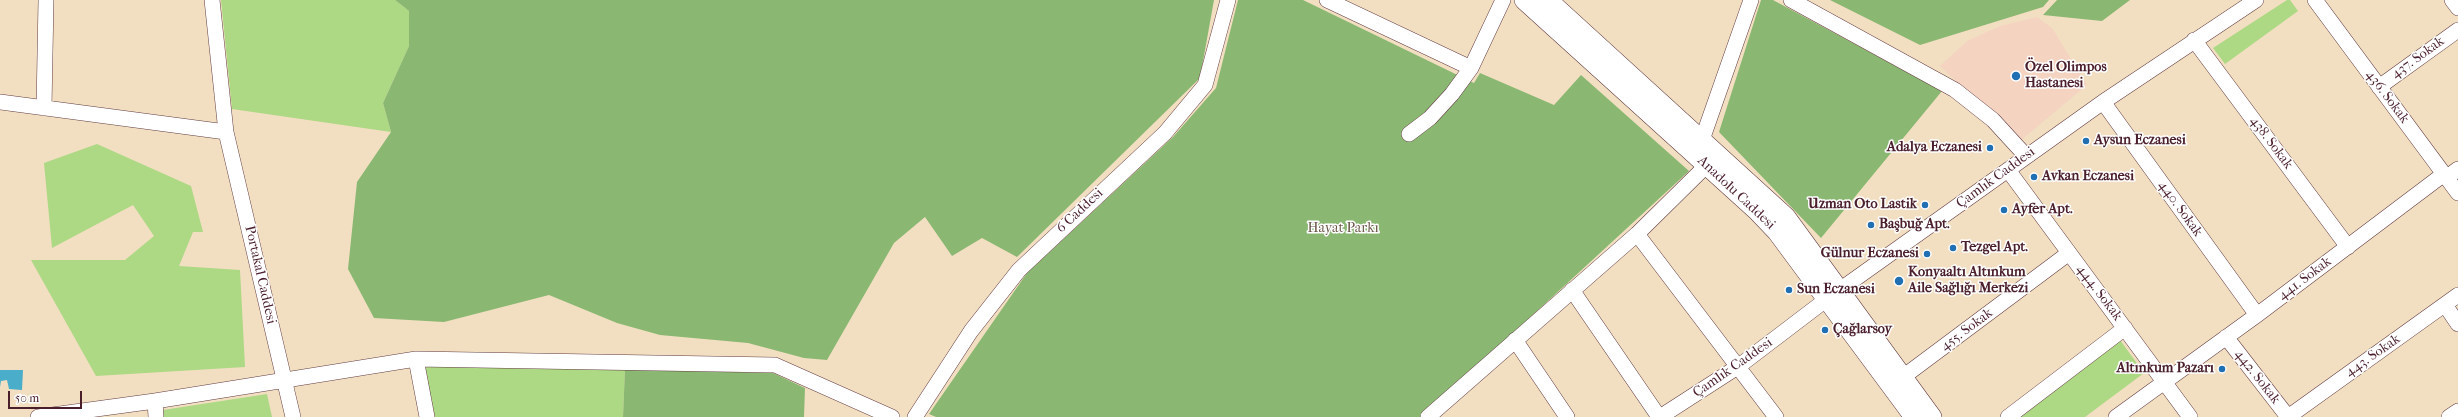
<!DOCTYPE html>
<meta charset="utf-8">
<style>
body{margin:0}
#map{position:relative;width:2458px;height:417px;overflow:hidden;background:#f2dfc1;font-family:"IM FELL French Canon",serif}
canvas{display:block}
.scale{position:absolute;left:8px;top:391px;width:74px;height:18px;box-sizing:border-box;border:2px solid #4a1f2b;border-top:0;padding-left:5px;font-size:12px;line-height:14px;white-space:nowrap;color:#4a1f2b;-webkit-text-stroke:3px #fff;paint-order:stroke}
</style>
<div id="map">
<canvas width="2458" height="417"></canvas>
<div class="scale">50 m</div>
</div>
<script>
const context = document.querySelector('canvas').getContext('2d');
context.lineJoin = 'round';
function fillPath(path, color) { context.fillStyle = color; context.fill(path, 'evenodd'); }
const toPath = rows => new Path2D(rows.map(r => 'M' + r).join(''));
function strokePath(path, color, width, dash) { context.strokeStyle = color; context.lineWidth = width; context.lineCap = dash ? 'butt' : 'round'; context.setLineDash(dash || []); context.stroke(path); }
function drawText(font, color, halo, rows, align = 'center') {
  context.font = font + ' "IM FELL French Canon",serif'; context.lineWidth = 3; context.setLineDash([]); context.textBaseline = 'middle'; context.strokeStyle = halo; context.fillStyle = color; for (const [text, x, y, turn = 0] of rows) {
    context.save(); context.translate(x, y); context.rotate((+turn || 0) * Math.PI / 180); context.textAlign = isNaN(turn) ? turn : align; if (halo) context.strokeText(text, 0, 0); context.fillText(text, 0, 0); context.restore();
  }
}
fillPath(toPath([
 [2037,17,2052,28,2087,85,2019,142,1940,66,1967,41,2000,26]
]), '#f4d3c1');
fillPath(toPath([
 [221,0,395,0,409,11,409,46,383,103,391,132,232,109],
 [2287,0,2290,0,2298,11,2225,64,2213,48],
 [97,144,191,186,203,232,193,232,179,266,240,270,245,367,96,376,31,260,125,260,154,236,133,205,52,248,44,163],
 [2120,340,2144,373,2085,417,2017,417],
 [424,366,625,369,623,417,434,417],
 [267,394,272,417,163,417,163,410]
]), '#add884');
fillPath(toPath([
 [395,0,1214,0,1200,78,1017,257,982,238,952,256,925,217,894,243,827,360,804,358,748,343,660,335,617,323,549,295,444,322,374,318,348,269,357,182,391,132,383,103,409,46,409,11],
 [1238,0,1303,0,1474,83,1480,73,1554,105,1581,75,1689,171,1422,417,936,417,929,414,1027,273,1173,137,1216,88],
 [1761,0,1773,0,1942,91,1821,238,1719,132],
 [1830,0,2049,0,2043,7,1920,45],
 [2057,0,2130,0,2102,21,2043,15],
 [625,369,773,373,805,388,804,417,623,417]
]), '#8ab872');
fillPath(toPath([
 [0,370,23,370,22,390,9,389,7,380,1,381,0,387]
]), '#4aadc9');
const minor = toPath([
 [212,0,226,132,293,417],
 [1327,0,1471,68],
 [1791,0,1955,90,1993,120,2026,156],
 [2315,0,2458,193],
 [2452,0,2458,8],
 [2194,40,2348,247],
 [2379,87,2458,30],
 [0,102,226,132],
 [2103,102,2257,315],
 [44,108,46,0],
 [1409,134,1430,118,1452,94,1471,68,1503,0],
 [1702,140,1751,0],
 [2008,170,2190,417],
 [2446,178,2458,169],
 [1637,234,1776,417],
 [1572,290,1659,417],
 [2445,305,2458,324],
 [2226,337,2288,417],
 [1515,340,1567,417],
 [416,359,427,417],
 [1903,377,2069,253],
 [155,401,156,417],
 [38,417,155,401,416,359,775,365,892,417],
 [915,417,971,331,1019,270,1165,133,1205,85,1228,0],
 [1428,417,1637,234,1707,165],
 [1660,417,1739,366,1827,299,2103,102,2256,0],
 [2008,417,2125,328],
 [2116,417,2257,315,2444,174],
 [2288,417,2458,295],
 [2449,417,2458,411]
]);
const major = toPath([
 [1524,0,1757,211,1777,232,1914,417],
 [1548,0,1786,217,1932,417]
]);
strokePath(minor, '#633c42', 16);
strokePath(major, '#633c42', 20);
strokePath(minor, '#fff', 15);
strokePath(major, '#fff', 19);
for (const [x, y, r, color] of [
 [2016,76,5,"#1f6fb2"],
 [2086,141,4,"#1f6fb2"],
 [1990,148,4,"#1f6fb2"],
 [2034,177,4,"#1f6fb2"],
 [1925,205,4,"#1f6fb2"],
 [2004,210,4,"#1f6fb2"],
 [1871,225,4,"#1f6fb2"],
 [1953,248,4,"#1f6fb2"],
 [1927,254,4,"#1f6fb2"],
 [1899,281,5,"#1f6fb2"],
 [1789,290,4,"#1f6fb2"],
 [1825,330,4,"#1f6fb2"],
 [2222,369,4,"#1f6fb2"]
]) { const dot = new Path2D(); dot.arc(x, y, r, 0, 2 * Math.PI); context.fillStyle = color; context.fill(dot); strokePath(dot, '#fff', 1.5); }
drawText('14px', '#4a1f2b', '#fff', [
 ["437. Sokak",2418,58,-36],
 ["436. Sokak",2387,97,53],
 ["438. Sokak",2271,143,53],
 ["Çamlık Caddesi",1996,178,-36],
 ["Anadolu Caddesi",1736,193,43],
 ["440. Sokak",2180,209,54],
 ["6 Caddesi",1080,211,-43],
 ["Portakal Caddesi",260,275,77],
 ["441. Sokak",2305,279,-37],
 ["444. Sokak",2099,293,53],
 ["455. Sokak",1967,330,-37],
 ["443. Sokak",2373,356,-35],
 ["Çamlık Caddesi",1733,368,-35],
 ["442. Sokak",2257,377,52]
]);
drawText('bold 14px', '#4a1f2b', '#fff', [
 ["Özel Olimpos",2025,68],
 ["Hastanesi",2025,84],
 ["Aysun Eczanesi",2094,141],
 ["Adalya Eczanesi",1982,148,"right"],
 ["Avkan Eczanesi",2042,177],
 ["Uzman Oto Lastik",1917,205,"right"],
 ["Ayfer Apt.",2012,210],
 ["Başbuğ Apt.",1879,225],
 ["Tezgel Apt.",1961,248],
 ["Gülnur Eczanesi",1919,254,"right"],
 ["Konyaaltı Altınkum",1908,273],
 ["Aile Sağlığı Merkezi",1908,289],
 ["Sun Eczanesi",1797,290],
 ["Çağlarsoy",1833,330],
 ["Altınkum Pazarı",2214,369,"right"]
], 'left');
drawText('14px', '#685646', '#fff', [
 ["Hayat Parkı",1343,229]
]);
</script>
